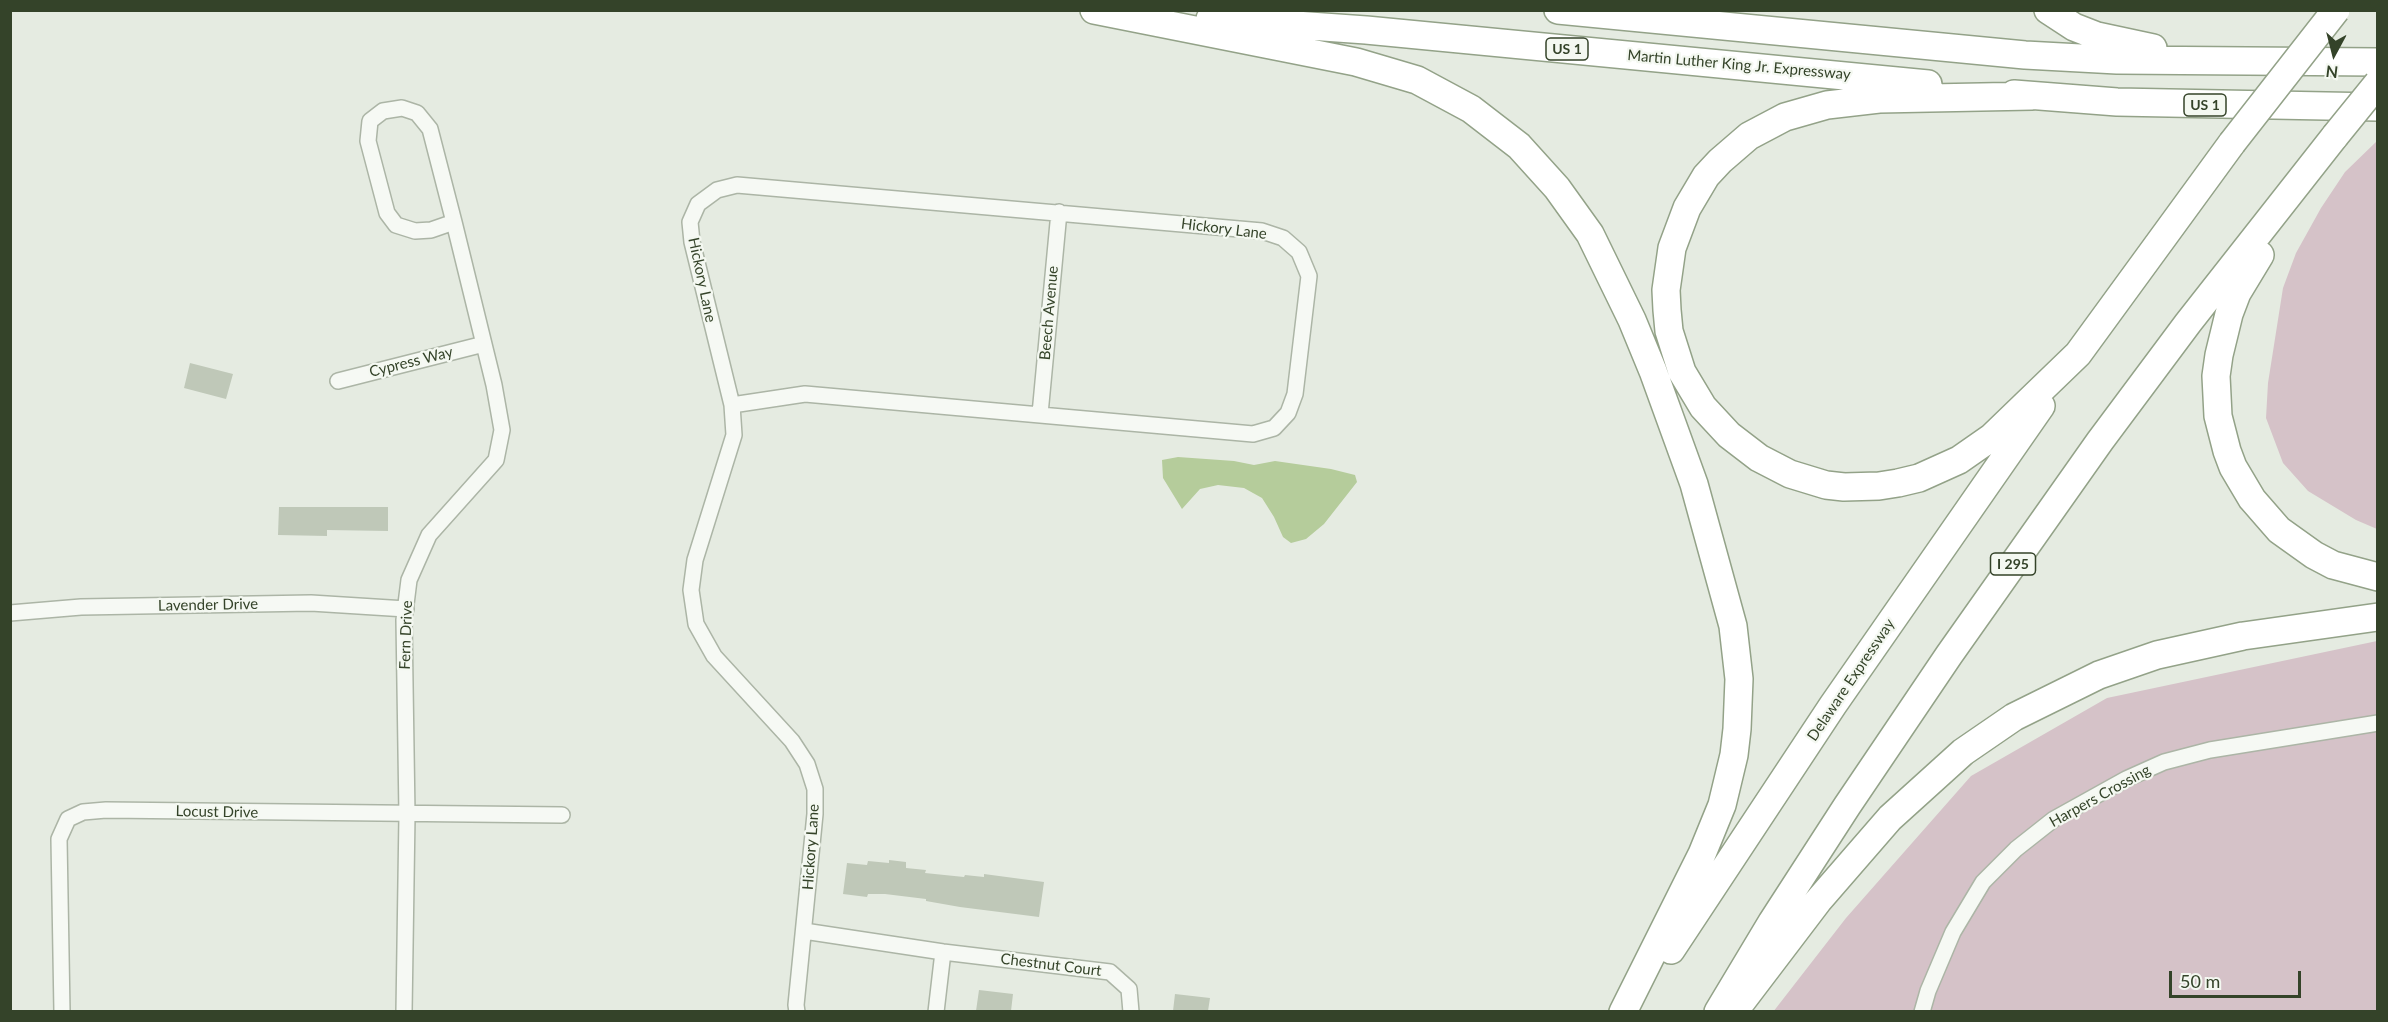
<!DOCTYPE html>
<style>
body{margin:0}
#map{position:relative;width:2388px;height:1022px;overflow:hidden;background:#e5ebe1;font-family:Lato,sans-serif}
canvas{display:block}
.frame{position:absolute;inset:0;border:12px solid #344329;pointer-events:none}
.north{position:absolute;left:2304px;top:24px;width:60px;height:60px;-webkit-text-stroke:4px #f4f8f1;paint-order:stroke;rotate:187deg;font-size:16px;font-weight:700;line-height:24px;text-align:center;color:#344329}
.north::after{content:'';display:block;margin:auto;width:21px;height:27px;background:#344329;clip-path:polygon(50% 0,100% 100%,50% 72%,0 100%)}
.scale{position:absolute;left:2169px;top:971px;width:132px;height:27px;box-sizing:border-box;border:3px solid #344329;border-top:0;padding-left:8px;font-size:18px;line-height:21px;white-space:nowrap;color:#344329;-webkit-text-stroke:4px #f4f8f1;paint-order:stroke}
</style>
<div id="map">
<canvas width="2388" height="1022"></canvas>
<div class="frame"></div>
<div class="north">N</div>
<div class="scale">50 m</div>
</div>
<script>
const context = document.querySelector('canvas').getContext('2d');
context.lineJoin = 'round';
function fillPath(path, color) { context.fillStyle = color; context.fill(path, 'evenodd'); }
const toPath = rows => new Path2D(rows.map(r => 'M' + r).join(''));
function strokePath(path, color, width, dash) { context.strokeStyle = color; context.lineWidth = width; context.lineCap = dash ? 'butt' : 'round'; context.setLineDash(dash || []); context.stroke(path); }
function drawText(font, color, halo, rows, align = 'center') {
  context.font = font + ' Lato,sans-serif'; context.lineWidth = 4.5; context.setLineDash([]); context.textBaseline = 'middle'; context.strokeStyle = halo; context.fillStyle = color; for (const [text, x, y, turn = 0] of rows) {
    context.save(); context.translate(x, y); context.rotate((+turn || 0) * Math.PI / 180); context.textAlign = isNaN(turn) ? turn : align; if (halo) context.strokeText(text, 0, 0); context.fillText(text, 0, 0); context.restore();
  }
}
fillPath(toPath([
 [2377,141,2377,529,2356,520,2308,491,2283,463,2266,418,2268,383,2283,288,2296,253,2321,208,2345,172],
 [2377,641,2377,1011,1773,1012,1846,918,1971,776,2107,698]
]), '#d5c2c8');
fillPath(toPath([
 [1178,457,1234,461,1254,465,1275,461,1331,469,1355,475,1357,482,1324,524,1306,539,1291,543,1283,537,1274,517,1262,498,1244,488,1218,485,1200,489,1182,509,1163,478,1162,460]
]), '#b5cc9b');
fillPath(toPath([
 [190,363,233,374,226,399,184,388],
 [279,507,388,507,388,531,327,530,327,536,278,535],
 [889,860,906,862,906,868,926,870,925,873,964,877,965,875,984,877,984,874,1044,882,1039,917,960,907,926,901,926,899,885,894,868,894,867,897,843,894,847,863,867,865,868,861,889,863],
 [979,990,1013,994,1011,1011,976,1011],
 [1175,994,1210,998,1208,1011,1173,1011]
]), '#bfc8b8');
const minor = toPath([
 [338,381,484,344],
 [732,405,805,394,1253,434,1274,428,1288,413,1295,394,1309,276,1299,252,1283,238,1262,231,737,185,717,190,698,204,690,222,692,242,732,405,734,435,695,560,691,590,696,624,714,656,792,741,807,764,815,789,815,814,796,1005,797,1012],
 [1040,414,1059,212],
 [10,613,81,607,311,603,406,609],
 [804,931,943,952,1110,972,1129,989,1131,1012],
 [62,1012,59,839,68,819,83,812,106,810,562,815],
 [404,1012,407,815,404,620,409,580,429,535,496,460,502,430,494,385,454,222,430,129,417,113,402,108,383,111,370,121,368,141,387,213,396,225,415,231,431,230,454,222],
 [936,1012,943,952],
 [1922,1012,1928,991,1953,932,1983,882,2016,849,2054,819,2126,779,2164,762,2210,750,2378,723]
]);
const motorway = toPath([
 [1094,10,1356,62,1417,80,1471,109,1519,146,1557,188,1590,234,1632,320,1653,371,1694,484,1733,626,1739,679,1737,729,1734,755,1722,805,1702,854,1623,1012],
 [1558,10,2025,55,2117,60,2378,62],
 [2048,10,2074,27,2097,36,2153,48],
 [1210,19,1366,30,1928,84],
 [2014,94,2117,102,2378,107],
 [2032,96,1879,99,1827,105,1785,117,1749,136,1720,161,1706,176,1687,208,1672,248,1666,290,1667,310,1669,331,1682,372,1703,407,1729,435,1759,458,1790,474,1826,485,1844,487,1879,486,1898,483,1919,478,1959,460,1992,437,2078,354,2232,143],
 [2260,255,2237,293,2229,314,2219,355,2216,376,2218,416,2227,451,2233,467,2252,499,2279,530,2314,555,2333,565,2378,577],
 [1671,950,1833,705,2041,406],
 [1742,1001,1818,901,1890,818,1963,752,2014,717,2099,675,2157,655,2243,636,2378,617],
 [1718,1012,1772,922,1847,806,1949,655,2100,441,2188,323,2335,136]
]);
strokePath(minor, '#acb5a6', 18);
strokePath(motorway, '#93a288', 30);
strokePath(minor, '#f6f9f4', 15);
strokePath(motorway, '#fff', 27);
const motorwayBridge = toPath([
 [2335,136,2378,83],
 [2232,143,2336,10]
]);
strokePath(motorwayBridge, '#93a288', 30, []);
strokePath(motorwayBridge, '#fff', 27);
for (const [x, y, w] of [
 [1567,49,42],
 [2205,105,42],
 [2013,564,45]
]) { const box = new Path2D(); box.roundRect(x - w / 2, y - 11, w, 22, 4.5); context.fillStyle = '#f4f8f1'; context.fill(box); strokePath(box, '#344329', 1.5); }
drawText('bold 14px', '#344329', null, [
 ["US 1",1567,49],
 ["US 1",2205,105],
 ["I 295",2013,564]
]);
drawText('15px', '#344329', '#f4f8f1', [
 ["Martin Luther King Jr. Expressway",1739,65,5],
 ["Hickory Lane",1224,229,7],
 ["Hickory Lane",702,280,78],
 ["Beech Avenue",1049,313,-85],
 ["Cypress Way",411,362,-14],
 ["Lavender Drive",208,605,-1],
 ["Fern Drive",406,635,-88],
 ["Delaware Expressway",1851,680,-56],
 ["Harpers Crossing",2100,796,-29],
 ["Locust Drive",217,812,1],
 ["Hickory Lane",811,847,-86],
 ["Chestnut Court",1051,965,7]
]);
</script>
